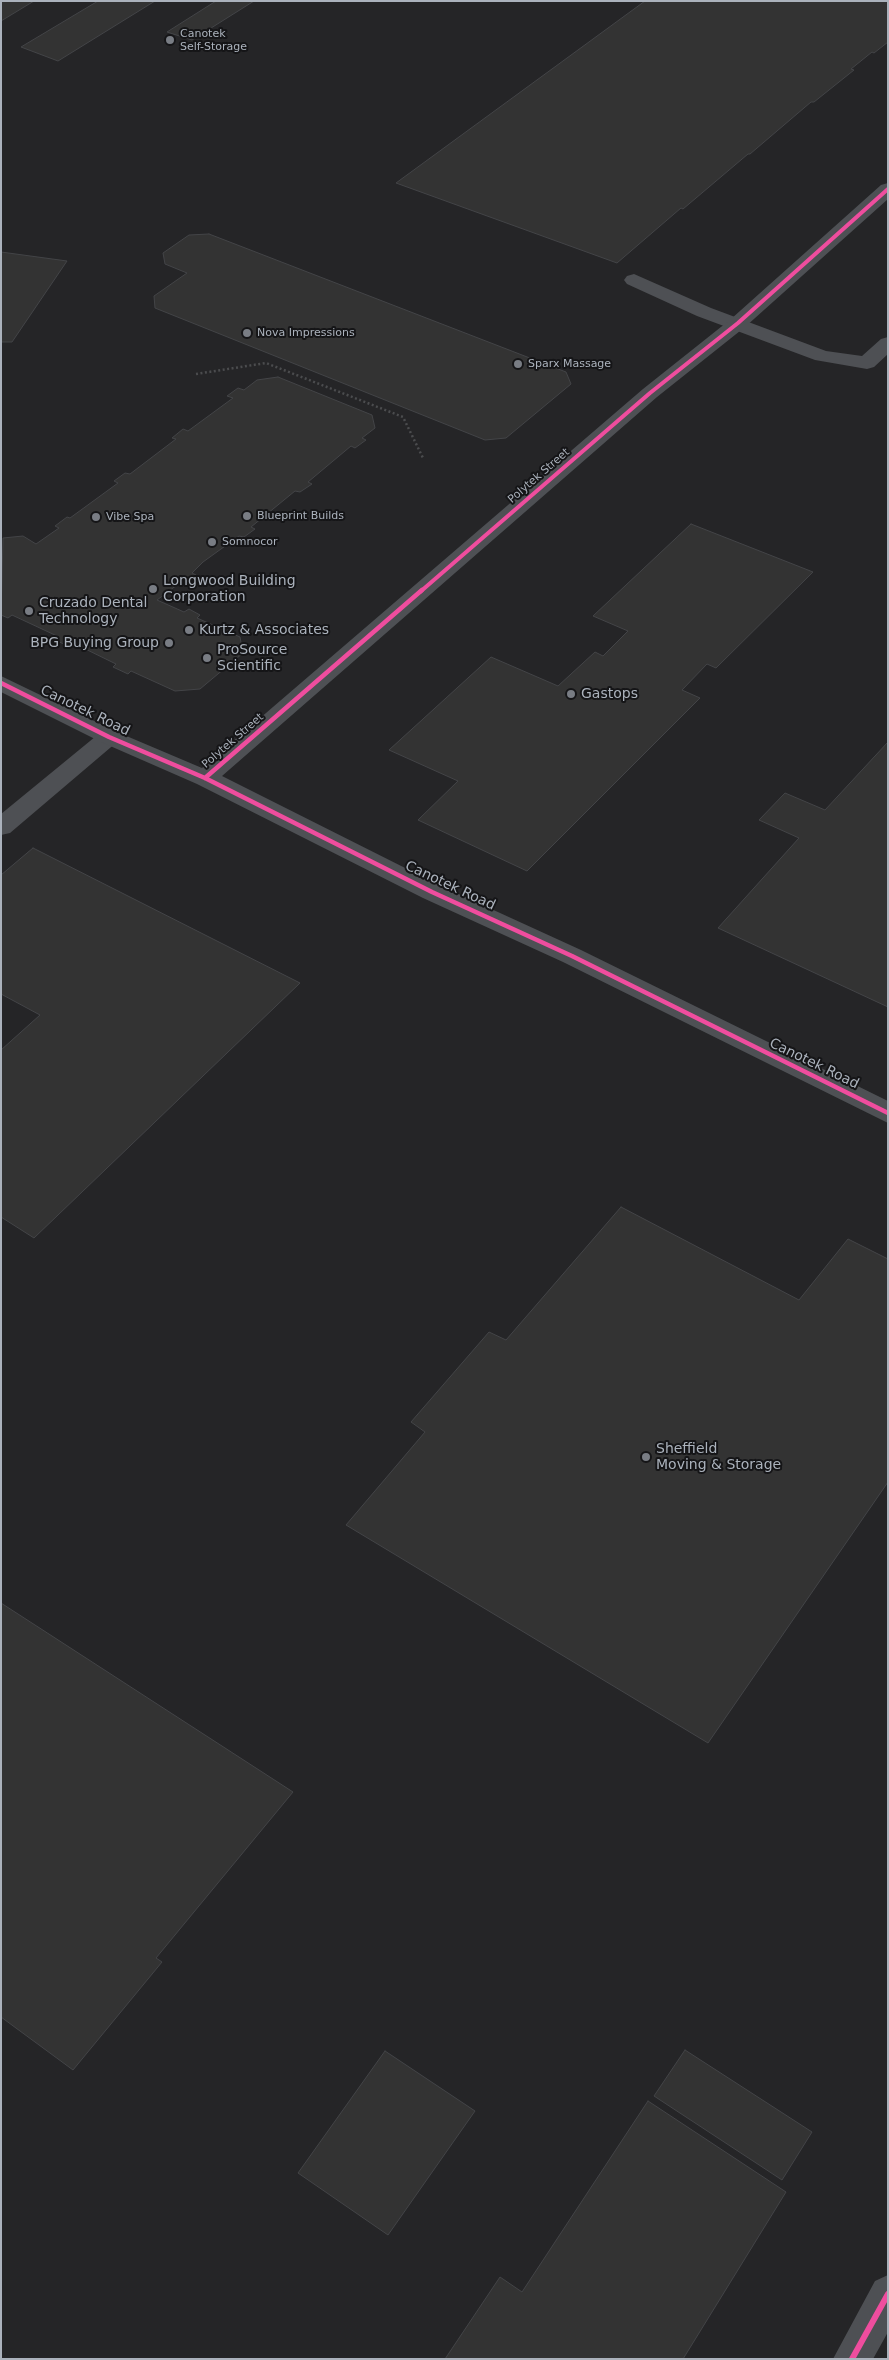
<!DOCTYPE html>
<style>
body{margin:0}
#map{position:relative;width:889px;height:2360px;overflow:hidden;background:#1b1b1b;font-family:"DejaVu Sans",sans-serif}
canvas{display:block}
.frame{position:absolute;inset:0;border:2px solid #abb2bc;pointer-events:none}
</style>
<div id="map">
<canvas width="889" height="2360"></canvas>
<div class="frame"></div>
</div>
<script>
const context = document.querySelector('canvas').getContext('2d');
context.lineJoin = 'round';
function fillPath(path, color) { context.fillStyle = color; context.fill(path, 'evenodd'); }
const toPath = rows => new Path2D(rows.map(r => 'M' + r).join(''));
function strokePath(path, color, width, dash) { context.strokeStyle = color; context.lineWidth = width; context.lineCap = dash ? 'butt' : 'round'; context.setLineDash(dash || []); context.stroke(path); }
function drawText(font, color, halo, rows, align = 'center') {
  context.font = font + ' "DejaVu Sans",sans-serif'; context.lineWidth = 4; context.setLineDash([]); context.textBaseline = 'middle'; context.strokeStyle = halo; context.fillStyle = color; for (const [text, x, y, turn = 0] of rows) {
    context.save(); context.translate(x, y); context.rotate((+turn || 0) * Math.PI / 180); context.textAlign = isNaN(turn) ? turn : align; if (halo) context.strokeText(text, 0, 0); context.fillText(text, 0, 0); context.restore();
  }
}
fillPath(toPath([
 [1,1,888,1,888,2359,1,2359]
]), '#252527');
const building = toPath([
 [1,1,34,1,1,21,1,1],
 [98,1,155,1,58,61,21,47,98,1],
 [216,1,254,1,192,40,167,32,216,1],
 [645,1,888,1,888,42,874,53,872,52,851,69,854,70,814,102,811,102,750,154,748,154,683,209,681,208,617,263,396,183,645,1],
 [209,234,566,372,571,384,506,438,485,440,155,308,154,296,187,273,165,264,163,253,189,235,209,234],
 [1,252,67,261,12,342,1,342,1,252],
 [278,377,372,415,375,428,362,438,366,440,355,448,351,446,308,482,312,484,300,492,295,491,251,527,255,529,244,537,239,536,203,562,192,573,196,575,185,584,181,582,157,600,184,612,189,609,200,615,197,618,240,637,243,653,200,689,175,691,131,671,128,674,113,667,116,664,71,642,68,646,53,639,57,636,12,615,8,618,1,615,3,538,23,536,36,544,59,528,55,526,67,517,70,518,118,483,114,481,125,473,130,474,176,439,172,438,183,429,188,431,233,398,227,396,238,388,244,390,257,380,278,377],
 [691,524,813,572,716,668,707,664,682,690,700,698,527,871,418,820,458,781,389,750,491,657,558,686,595,652,603,656,628,631,593,616,691,524],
 [888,742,888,1007,718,928,799,838,759,820,785,793,825,810,888,742],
 [33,848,300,983,34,1238,1,1217,1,1050,40,1015,1,994,1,875,33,848],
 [621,1207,799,1300,848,1239,888,1259,888,1482,708,1743,346,1525,425,1432,411,1422,489,1332,506,1340,621,1207],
 [1,1603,293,1792,156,1958,162,1962,73,2070,1,2017,1,1603],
 [685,2050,812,2132,782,2180,654,2096,685,2050],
 [385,2051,475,2111,388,2235,298,2173,385,2051],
 [648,2101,786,2192,683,2359,445,2359,500,2277,522,2292,648,2101]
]);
fillPath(building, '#333');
strokePath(building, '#434447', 1);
strokePath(toPath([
 [196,374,266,363,403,417,423,458]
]), '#4b4c4e', 2.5, [2, 2.5]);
fillPath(toPath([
 [634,274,711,308,826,351,862,356,881,339,888,337,888,354,874,367,867,369,815,360,697,316,627,284,624,280,627,276,634,274],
 [109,729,117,732,121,737,117,742,10,833,1,835,1,814,101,732,109,729]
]), '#4e5054');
fillPath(toPath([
 [888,183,888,199,745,327,657,397,222,776,441,886,581,950,888,1101,888,1123,563,962,423,898,197,784,101,742,1,692,1,676,117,732,202,768,643,389,731,319,881,185,888,183],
 [888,2275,888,2332,873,2359,833,2359,875,2281,888,2275]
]), '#4e5054');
strokePath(toPath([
 [420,592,650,393,738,323,888,189]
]), '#ef4d9e', 4);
strokePath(toPath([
 [1,683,109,737,205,778,432,892,572,956,888,1113],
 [205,778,422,590]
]), '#ef4d9e', 4.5);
strokePath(toPath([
 [852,2359,888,2294]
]), '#ef4d9e', 6);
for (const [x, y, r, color] of [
 [170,40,5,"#797d84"],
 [247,333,5,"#797d84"],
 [518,364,5,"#797d84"],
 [247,516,5,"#797d84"],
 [96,517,5,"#797d84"],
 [212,542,5,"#797d84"],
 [153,589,5,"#797d84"],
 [29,611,5,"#797d84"],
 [189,630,5,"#797d84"],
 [169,643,5,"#797d84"],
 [207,658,5,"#797d84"],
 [571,694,5,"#797d84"],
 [646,1457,5,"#797d84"]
]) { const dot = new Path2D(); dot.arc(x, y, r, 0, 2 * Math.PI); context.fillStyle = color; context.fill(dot); strokePath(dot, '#151517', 2); }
drawText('11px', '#abb2bc', '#151517', [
 ["Canotek",180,34],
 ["Self-Storage",180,47],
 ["Nova Impressions",257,333],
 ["Sparx Massage",528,364],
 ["Blueprint Builds",257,516],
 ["Vibe Spa",106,517],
 ["Somnocor",222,542]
], 'left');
drawText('11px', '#abb2bc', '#151517', [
 ["Polytek Street",539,476,-41],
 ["Polytek Street",233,741,-41]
]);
drawText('14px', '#abb2bc', '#151517', [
 ["Longwood Building",163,581],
 ["Corporation",163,597],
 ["Cruzado Dental",39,603],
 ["Technology",39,619],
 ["Kurtz & Associates",199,630],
 ["BPG Buying Group",159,643,"right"],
 ["ProSource",217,650],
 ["Scientific",217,666],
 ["Gastops",581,694],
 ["Sheffield",656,1449],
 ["Moving & Storage",656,1465]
], 'left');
drawText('14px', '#abb2bc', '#151517', [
 ["Canotek Road",85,711,26],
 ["Canotek Road",450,886,25],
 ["Canotek Road",814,1064,26]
]);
</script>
